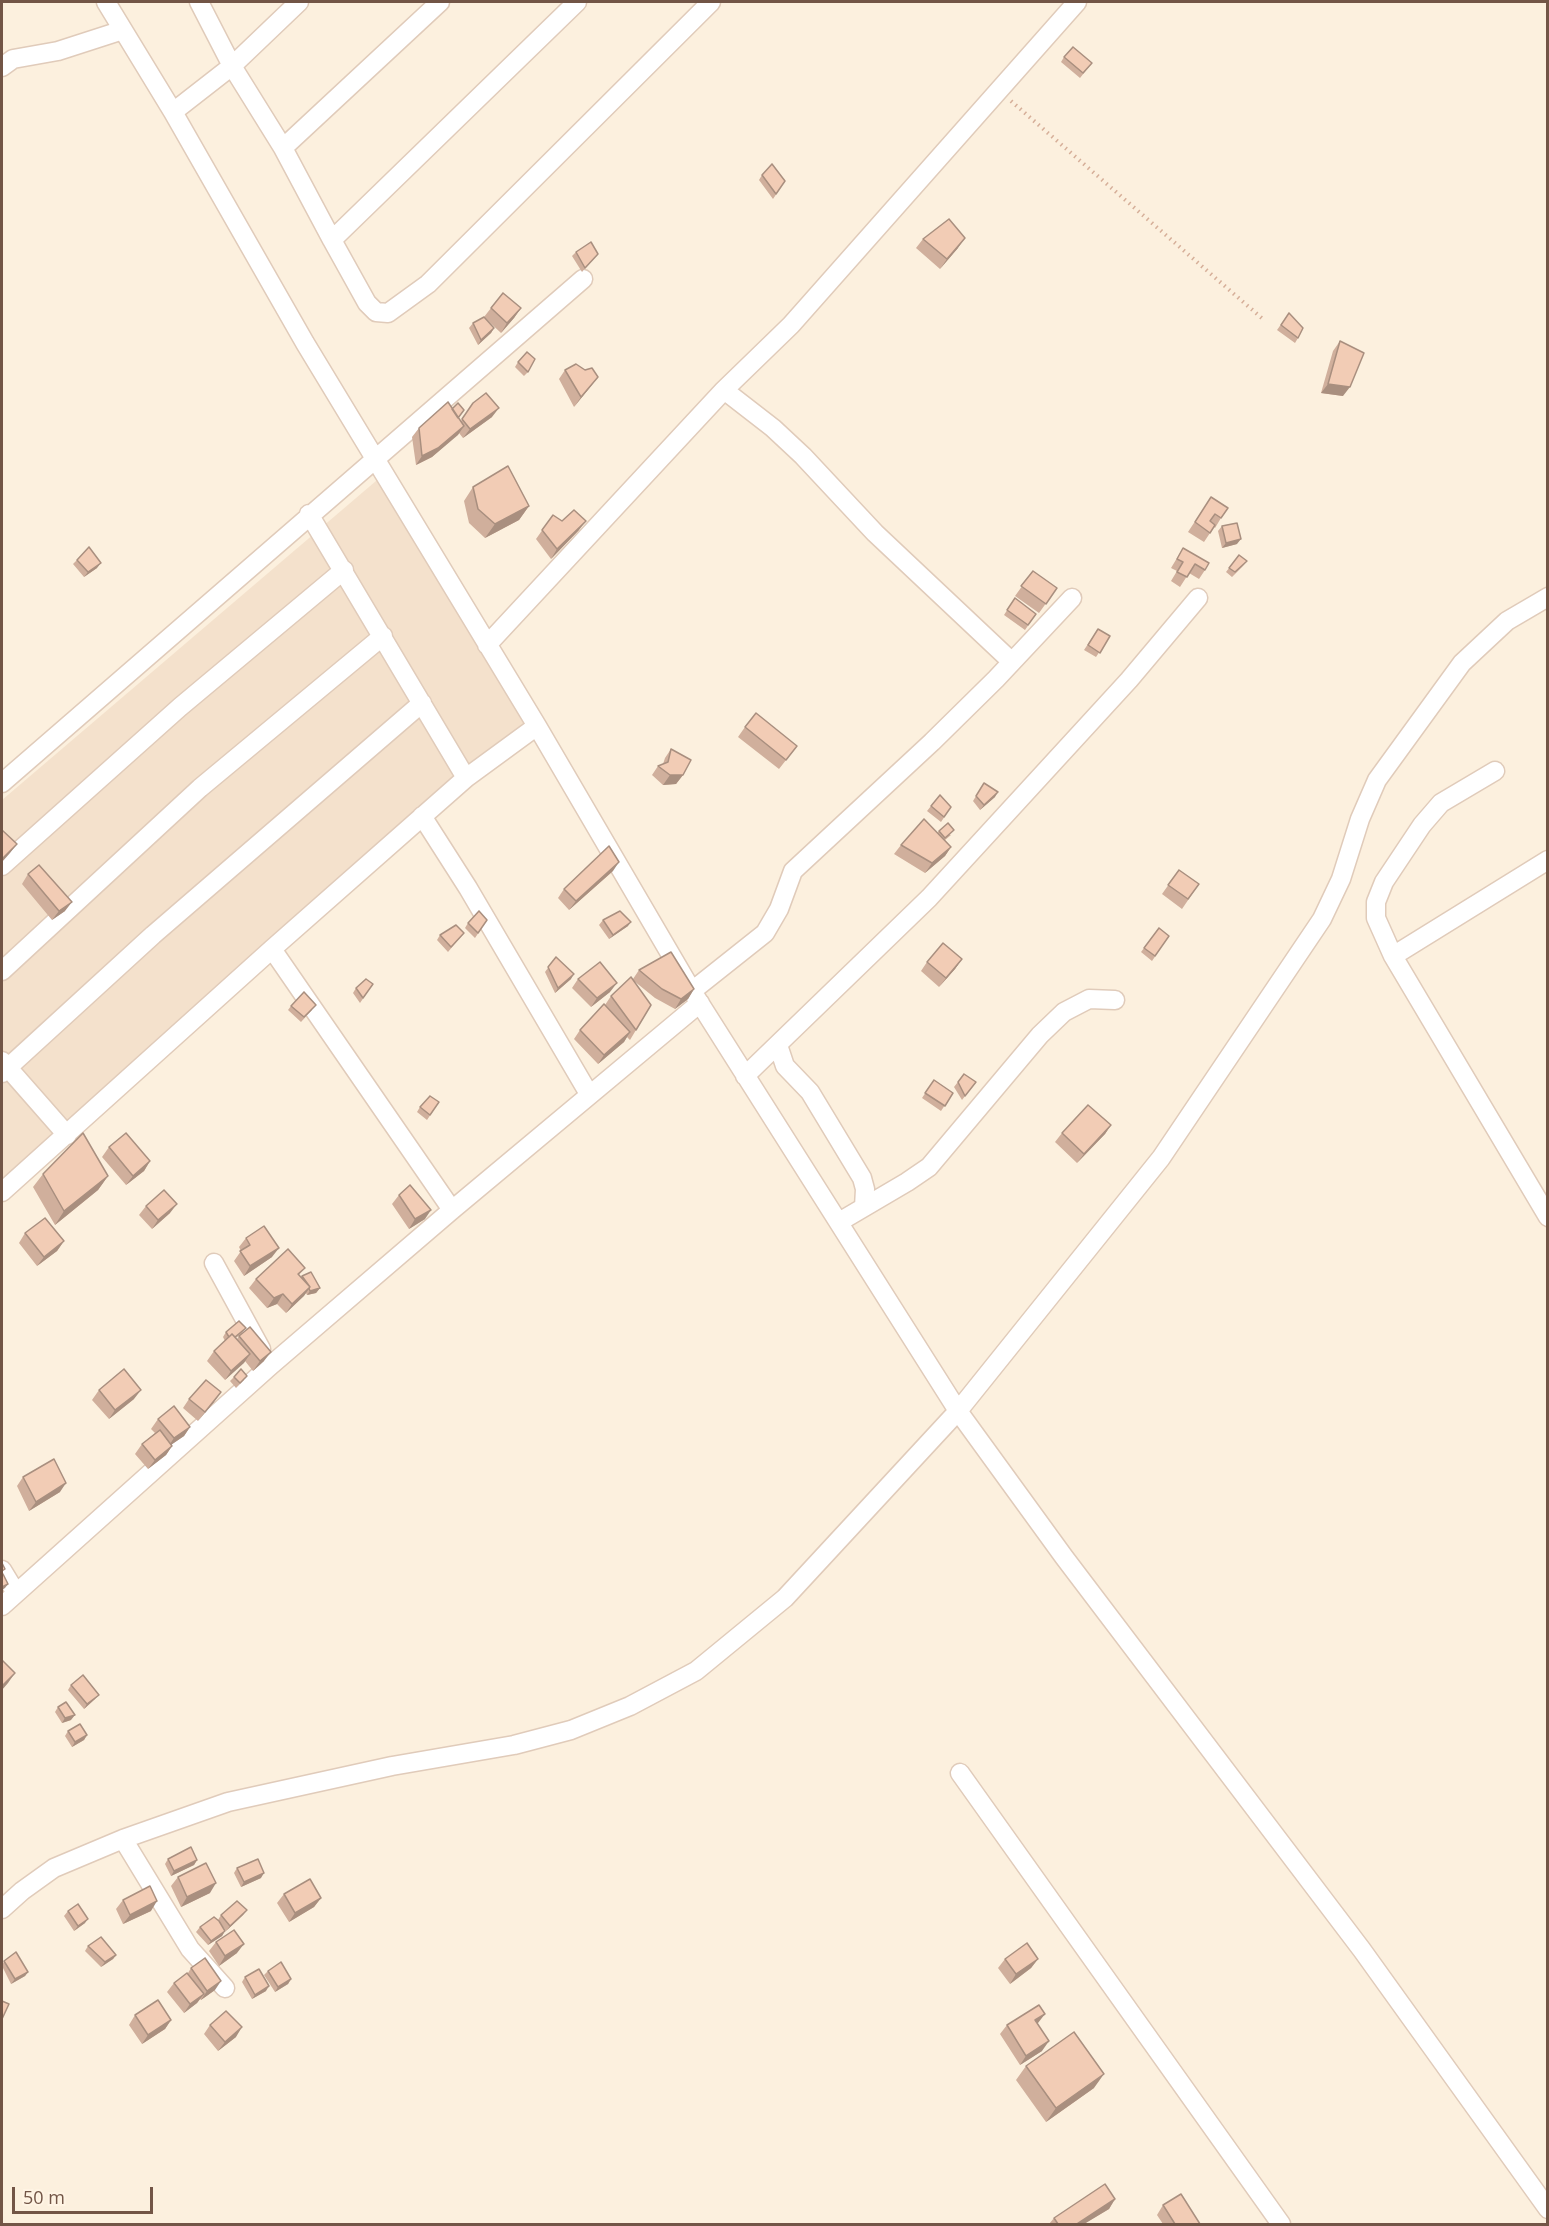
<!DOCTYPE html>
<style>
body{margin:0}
#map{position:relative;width:1549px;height:2226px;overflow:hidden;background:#fcf0de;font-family:"Open Sans",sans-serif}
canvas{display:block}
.frame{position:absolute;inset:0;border:3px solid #725546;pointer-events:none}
.scale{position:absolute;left:12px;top:2187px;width:141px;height:27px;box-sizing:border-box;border:3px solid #725546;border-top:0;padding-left:8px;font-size:18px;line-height:21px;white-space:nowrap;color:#725546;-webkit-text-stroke:4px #fff4e4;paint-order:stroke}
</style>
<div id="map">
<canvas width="1549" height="2226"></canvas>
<div class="frame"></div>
<div class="scale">50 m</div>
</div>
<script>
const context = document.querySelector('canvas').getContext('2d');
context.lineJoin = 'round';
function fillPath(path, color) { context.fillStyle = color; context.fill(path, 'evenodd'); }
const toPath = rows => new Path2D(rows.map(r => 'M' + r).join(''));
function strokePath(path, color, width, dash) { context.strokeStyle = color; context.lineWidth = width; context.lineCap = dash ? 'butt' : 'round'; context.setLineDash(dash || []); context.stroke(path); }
fillPath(toPath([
 [383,475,529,718,2,1198,2,800]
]), '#f4e1cc');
const street = toPath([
 [106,2,173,112,305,343,537,726,692,991,958,1411,1064,1557,1362,1950,1548,2209],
 [199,2,232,66,283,148,332,240],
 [577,2,332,240,367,303,376,312,388,313,428,284,711,2],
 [2,67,13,59,58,51,123,30],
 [173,112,232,66,299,2],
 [283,148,440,2],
 [724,390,773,428,803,456,875,533,1012,662],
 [309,514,466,778],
 [487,645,724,390,791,325,1077,2],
 [1495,771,1441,803,1422,825,1384,882,1376,902,1376,918,1393,956,1548,1217],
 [2,783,583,279],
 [422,816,468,888,589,1094],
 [2,866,180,707,344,570],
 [272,949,452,1210],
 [1393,956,1548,860],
 [2,971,200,788,383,636],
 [692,991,765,933,779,909,793,871,932,742,996,679,1072,598],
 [778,1045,785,1066,810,1092,862,1178,865,1189,864,1207],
 [2,1061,67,1135],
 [2,1073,153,935,422,703],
 [745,1076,929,898,1129,680,1198,598],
 [2,1192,272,949,466,778,537,726],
 [839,1222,907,1182,929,1167,1040,1035,1064,1012,1089,999,1115,1000],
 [214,1263,261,1349],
 [2,1570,16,1593],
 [2,1606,270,1366,452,1210,700,1003],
 [960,1773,1281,2224],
 [123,1839,190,1949,225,1988],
 [2,1909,22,1891,54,1868,123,1839,228,1802,392,1766,514,1745,571,1730,630,1706,696,1671,785,1598,958,1411,1161,1158,1322,919,1341,879,1360,819,1377,780,1462,663,1507,621,1548,597]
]);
strokePath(street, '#e0cbba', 21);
strokePath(toPath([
 [1011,101,1264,320]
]), '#d6af99', 4, [1.5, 4.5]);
strokePath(street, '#fff', 18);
fillPath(toPath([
 [1064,57,1092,63,1080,78,1061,62],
 [762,175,785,181,773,199,759,180],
 [923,239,958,248,940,269,916,248],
 [576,252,598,254,582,272,572,256],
 [491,308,521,308,514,318,501,333,484,317],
 [1289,313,1298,338,1295,343,1277,330],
 [473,323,494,328,491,333,478,345,469,328],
 [1340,341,1343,396,1321,393,1333,351],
 [518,362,528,372,524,376,515,367],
 [565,370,591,386,574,407,559,379],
 [473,403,492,417,463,438,459,433,432,457,416,465,412,437,419,428,458,418,461,421],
 [473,487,529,506,519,520,485,538,469,523,464,501],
 [1211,497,1221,518,1215,528,1214,527,1204,542,1188,532],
 [553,515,562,521,579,530,551,559,536,539],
 [1222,526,1237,544,1222,548,1218,531],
 [1183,548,1205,570,1199,579,1189,573,1180,587,1171,581,1177,571,1171,568],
 [1239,555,1247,561,1243,566,1232,577,1226,572],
 [77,560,97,568,84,577,73,564],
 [1033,571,1057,588,1039,613,1015,596],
 [1015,598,1036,614,1025,630,1004,615],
 [1098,629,1110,636,1096,657,1084,650],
 [745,727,797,746,779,769,738,737],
 [671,749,683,775,676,784,663,785,652,775,658,766,663,764,665,758],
 [984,783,995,797,980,810,973,801],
 [931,806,951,807,941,822,927,811],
 [939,831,951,835,945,840,951,847,945,856,925,873,894,854,901,845,937,833],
 [1179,870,1199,884,1182,909,1162,894],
 [613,871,569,910,558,898,564,889],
 [28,874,65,911,52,920,22,884],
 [487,920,475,938,465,928,468,923],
 [603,920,628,926,609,939,599,925],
 [1159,928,1169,936,1152,961,1141,952],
 [464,933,448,952,437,940,440,935],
 [556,957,571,979,555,993,545,972],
 [962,959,955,969,939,987,921,971,927,962],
 [639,970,694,989,688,999,675,1009,655,998,634,981,636,1030,630,1040,627,1037,624,1042,598,1064,574,1039,580,1030,605,1005,611,996,633,979],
 [578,979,610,992,591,1007,572,988],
 [373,984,360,1003,353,993,356,988],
 [291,1006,312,1010,301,1022,288,1010],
 [964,1074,976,1082,962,1100,954,1087],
 [934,1080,953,1093,941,1111,922,1098],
 [439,1102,427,1120,417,1112,420,1107],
 [1111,1125,1105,1134,1077,1163,1055,1142,1062,1133],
 [109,1147,150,1161,144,1171,126,1185,102,1157],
 [43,1174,108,1176,98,1190,55,1225,33,1187],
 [399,1195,425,1219,409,1229,392,1204],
 [146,1206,170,1213,152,1229,139,1215],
 [25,1233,64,1241,57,1251,37,1266,19,1243],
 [246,1238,272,1257,244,1276,234,1261,241,1251,239,1247],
 [305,1268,299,1275,302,1278,302,1276,320,1288,316,1293,307,1295,306,1293,286,1313,277,1304,267,1308,249,1288,256,1279],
 [246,1328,242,1333,236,1338,237,1339,239,1336,264,1361,253,1371,245,1361,225,1380,207,1361,214,1351,225,1341,223,1337,226,1332],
 [234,1377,244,1380,236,1388,230,1381],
 [99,1390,134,1399,109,1419,92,1400],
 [189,1399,214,1402,198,1421,183,1408],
 [158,1419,190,1427,184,1436,172,1444,172,1446,166,1455,148,1469,135,1454,142,1444,155,1433,151,1429],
 [23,1477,60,1492,29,1511,17,1486],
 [71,1685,95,1699,84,1709,68,1690],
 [58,1707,71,1720,62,1723,55,1712],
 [68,1731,87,1735,84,1740,72,1747,65,1736],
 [168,1859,197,1860,194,1865,171,1876,165,1864],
 [237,1868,261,1878,241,1887,234,1873],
 [178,1877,210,1893,181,1907,171,1886],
 [284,1894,321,1898,314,1907,289,1922,277,1903],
 [123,1900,151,1911,123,1924,116,1909],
 [247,1910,243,1915,226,1931,221,1924,225,1931,222,1936,208,1945,196,1932,200,1927,218,1920,221,1915],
 [68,1911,85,1923,74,1931,64,1916],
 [216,1942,237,1953,219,1966,209,1951],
 [88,1946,116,1955,113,1959,101,1967,85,1951],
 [1005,1959,1038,1959,1031,1968,1010,1984,998,1968],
 [4,1961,28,1972,25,1976,11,1984,2,1966],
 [191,1968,215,1990,201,2000,200,1999,197,2003,184,2013,167,1992,174,1983,188,1973],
 [268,1971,291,1979,288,1984,275,1992,264,1975],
 [245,1977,266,1991,252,1999,242,1982],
 [135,2015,171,2020,165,2029,142,2044,129,2025],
 [1038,2023,1038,2024,1042,2051,1020,2065,1000,2034,1007,2025],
 [210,2025,236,2037,218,2051,204,2034],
 [1026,2066,1094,2088,1046,2122,1016,2080],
 [1115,2199,1109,2209,1084,2224,1049,2224,1054,2218],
 [1163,2205,1200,2224,1163,2224,1157,2215]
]), '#d0af9c');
fillPath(toPath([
 [965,238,958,248,940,269,947,259],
 [521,308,514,318,501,333,507,323],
 [494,328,491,333,478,345,481,340],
 [598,377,591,386,574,407,581,397],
 [1328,384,1350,387,1343,396,1321,393],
 [499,408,492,417,463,438,470,429],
 [464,426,458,435,432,457,416,465,422,456],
 [529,506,519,520,485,538,495,524],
 [586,521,579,530,551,559,557,549],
 [1241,539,1237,544,1222,548,1226,543],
 [101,563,97,568,84,577,88,572],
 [670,775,683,775,676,784,663,785],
 [998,792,995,797,980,810,984,805],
 [17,844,10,853,2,862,2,859],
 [951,847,945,856,925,873,932,863],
 [619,862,613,871,569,910,576,901],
 [72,902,65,911,52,920,59,911],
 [631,922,628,926,609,939,613,935],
 [962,959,955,969,939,987,946,978],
 [574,974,571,979,555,993,558,988],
 [617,983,610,992,591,1007,597,998],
 [694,989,688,999,675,1009,681,999],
 [630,1032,624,1042,598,1064,604,1055],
 [1111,1125,1105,1134,1077,1163,1084,1154],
 [150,1161,144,1171,126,1185,133,1176],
 [108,1176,98,1190,55,1225,64,1211],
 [177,1204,170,1213,152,1229,158,1220],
 [431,1210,425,1219,409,1229,415,1219],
 [64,1241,57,1251,37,1266,44,1257],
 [279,1248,272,1257,244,1276,250,1266],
 [310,1287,304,1296,286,1313,292,1304],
 [320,1288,316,1293,307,1295,310,1291],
 [283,1294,277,1304,267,1308,274,1298],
 [271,1352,264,1361,253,1371,260,1361],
 [250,1354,244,1363,225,1380,231,1371],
 [141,1390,134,1399,109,1419,115,1410],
 [221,1392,214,1402,198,1421,205,1412],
 [190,1427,184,1436,168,1447,174,1438],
 [172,1446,166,1455,148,1469,155,1460],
 [66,1483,60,1492,29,1511,36,1502],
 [8,1584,5,1588,2,1590,2,1587],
 [15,1673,8,1683,2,1690,2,1686],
 [99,1695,95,1699,84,1709,87,1704],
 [75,1715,71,1720,62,1723,65,1718],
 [87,1735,84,1740,72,1747,75,1742],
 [197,1860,194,1865,171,1876,174,1871],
 [264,1873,261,1878,241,1887,244,1882],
 [216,1883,210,1893,181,1907,187,1897],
 [321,1898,314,1907,289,1922,295,1913],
 [157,1901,151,1911,123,1924,130,1915],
 [247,1910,243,1915,226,1931,230,1926],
 [88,1919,85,1923,74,1931,78,1926],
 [225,1931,222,1936,208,1945,211,1941],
 [244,1944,237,1953,219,1966,225,1956],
 [116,1955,113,1959,101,1967,105,1962],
 [1038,1959,1031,1968,1010,1984,1016,1974],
 [28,1972,25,1976,11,1984,15,1979],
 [291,1979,288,1984,275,1992,278,1987],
 [221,1981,215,1990,201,2000,207,1991],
 [269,1986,266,1991,252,1999,255,1995],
 [204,1994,197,2003,184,2013,190,2004],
 [1045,2014,1038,2023,1029,2029,1035,2020],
 [171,2020,165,2029,142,2044,148,2035],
 [242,2027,236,2037,218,2051,225,2042],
 [1049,2041,1042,2051,1020,2065,1026,2056],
 [1104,2074,1094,2088,1046,2122,1056,2108],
 [1115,2199,1109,2209,1084,2224,1077,2224]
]), '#a98f7f');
const building = toPath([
 [1073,47,1092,63,1083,73,1064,57,1073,47],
 [772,164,785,181,776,194,762,175,772,164],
 [949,219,965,238,947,259,923,239,949,219],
 [591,242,598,254,585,268,576,252,591,242],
 [503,293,521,308,507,323,491,308,503,293],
 [1289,313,1303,328,1298,338,1281,325,1289,313],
 [484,317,494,328,481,340,473,323,484,317],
 [1340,341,1364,353,1350,387,1328,384,1340,341],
 [527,352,535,359,528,372,518,362,527,352],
 [576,364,585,370,592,368,598,377,581,397,565,370,576,364],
 [486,393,499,408,470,429,462,419,473,403,486,393],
 [448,402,464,426,438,448,422,456,419,428,448,402],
 [458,403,464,410,458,418,452,409,458,403],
 [508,466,529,506,495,524,478,509,473,487,508,466],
 [1211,497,1228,508,1221,518,1215,514,1210,521,1215,525,1210,533,1195,522,1211,497],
 [574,510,586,521,557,549,542,530,553,515,562,521,574,510],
 [1237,523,1241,539,1226,543,1222,526,1237,523],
 [89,547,101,563,88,572,77,560,89,547],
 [1183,548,1209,563,1205,570,1195,564,1187,577,1177,572,1183,562,1177,559,1183,548],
 [1239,555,1247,561,1235,572,1229,568,1239,555],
 [1033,571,1057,588,1046,604,1021,586,1033,571],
 [1015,598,1036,614,1028,625,1007,610,1015,598],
 [1098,629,1110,636,1100,653,1088,645,1098,629],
 [756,713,797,746,786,760,745,727,756,713],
 [671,749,691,760,683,775,670,775,658,766,668,762,671,749],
 [984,783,998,792,984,805,976,796,984,783],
 [940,795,951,807,944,817,931,806,940,795],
 [924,819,951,847,932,863,901,845,924,819],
 [948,823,954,830,945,838,939,831,948,823],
 [2,830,17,844,2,859,2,830],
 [609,846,619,862,576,901,564,889,609,846],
 [39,865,72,902,59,911,28,874,39,865],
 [1179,870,1199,884,1188,899,1168,885,1179,870],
 [479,911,487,920,478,933,468,923,479,911],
 [620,911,631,922,613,935,603,920,620,911],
 [456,925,464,933,451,947,440,935,456,925],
 [1159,928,1169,936,1155,956,1144,948,1159,928],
 [943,943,962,959,946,978,927,962,943,943],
 [671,952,694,989,681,999,662,989,639,970,671,952],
 [556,957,574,974,558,988,548,967,556,957],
 [600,962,617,983,597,998,578,979,600,962],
 [631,977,651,1005,636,1030,611,996,631,977],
 [366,979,373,984,363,998,356,988,366,979],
 [304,992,316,1005,304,1017,291,1006,304,992],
 [604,1004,630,1032,604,1055,580,1030,604,1004],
 [964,1074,976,1082,965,1096,958,1082,964,1074],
 [934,1080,953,1093,945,1106,925,1093,934,1080],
 [430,1096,439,1102,430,1115,420,1107,430,1096],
 [1088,1105,1111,1125,1084,1154,1062,1133,1088,1105],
 [83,1133,108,1176,64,1211,43,1174,83,1133],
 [126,1133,150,1161,133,1176,109,1147,126,1133],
 [410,1185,431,1210,415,1219,399,1195,410,1185],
 [164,1190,177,1204,158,1220,146,1206,164,1190],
 [45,1218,64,1241,44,1257,25,1233,45,1218],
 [264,1226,279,1248,250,1266,240,1251,250,1245,246,1238,264,1226],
 [288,1249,305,1268,298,1274,310,1287,292,1304,283,1294,274,1298,256,1279,288,1249],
 [311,1272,320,1288,310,1291,309,1288,310,1287,302,1276,311,1272],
 [239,1321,246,1328,235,1337,232,1334,229,1337,226,1332,239,1321],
 [250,1327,271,1352,260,1361,239,1336,250,1327],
 [232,1334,250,1354,231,1371,214,1351,232,1334],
 [124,1369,141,1390,115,1410,99,1390,124,1369],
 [241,1369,247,1376,240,1383,234,1377,241,1369],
 [206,1380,221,1392,205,1412,189,1399,206,1380],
 [174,1406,190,1427,174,1438,158,1419,174,1406],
 [160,1430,172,1446,155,1460,142,1444,160,1430],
 [54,1459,66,1483,36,1502,23,1477,54,1459],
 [2,1563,5,1569,2,1571,2,1563],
 [3,1574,8,1584,2,1587,2,1575,3,1574],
 [2,1660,15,1673,2,1686,2,1660],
 [83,1675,99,1695,87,1704,71,1685,83,1675],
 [66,1702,75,1715,65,1718,58,1707,66,1702],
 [80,1724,87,1735,75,1742,68,1731,80,1724],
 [191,1847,197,1860,174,1871,168,1859,191,1847],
 [258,1859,264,1873,244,1882,237,1868,258,1859],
 [206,1863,216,1883,187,1897,178,1877,206,1863],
 [310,1879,321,1898,295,1913,284,1894,310,1879],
 [150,1886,157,1901,130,1915,123,1900,150,1886],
 [237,1901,247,1910,230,1926,221,1915,237,1901],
 [78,1904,88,1919,78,1926,68,1911,78,1904],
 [214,1917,219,1921,225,1931,211,1941,200,1927,214,1917],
 [234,1930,244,1944,225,1956,216,1942,234,1930],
 [101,1937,116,1955,105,1962,88,1946,101,1937],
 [1027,1943,1038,1959,1016,1974,1005,1959,1027,1943],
 [16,1952,28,1972,15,1979,4,1961,16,1952],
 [205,1958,221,1981,207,1991,191,1968,205,1958],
 [281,1962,291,1979,278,1987,268,1971,281,1962],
 [259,1969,269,1986,255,1995,245,1977,259,1969],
 [187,1973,204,1994,190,2004,174,1983,187,1973],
 [158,2000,171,2020,148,2035,135,2015,158,2000],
 [2,2001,9,2004,2,2019,2,2001],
 [1039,2005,1045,2014,1035,2020,1049,2041,1026,2056,1007,2025,1039,2005],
 [226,2011,242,2027,225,2042,210,2025,226,2011],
 [1074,2032,1104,2074,1056,2108,1026,2066,1074,2032],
 [1105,2184,1115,2199,1077,2224,1058,2224,1054,2218,1105,2184],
 [1181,2194,1200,2224,1175,2224,1163,2205,1181,2194]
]);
fillPath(building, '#f2ccb5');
strokePath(building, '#a98f7f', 1.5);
</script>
